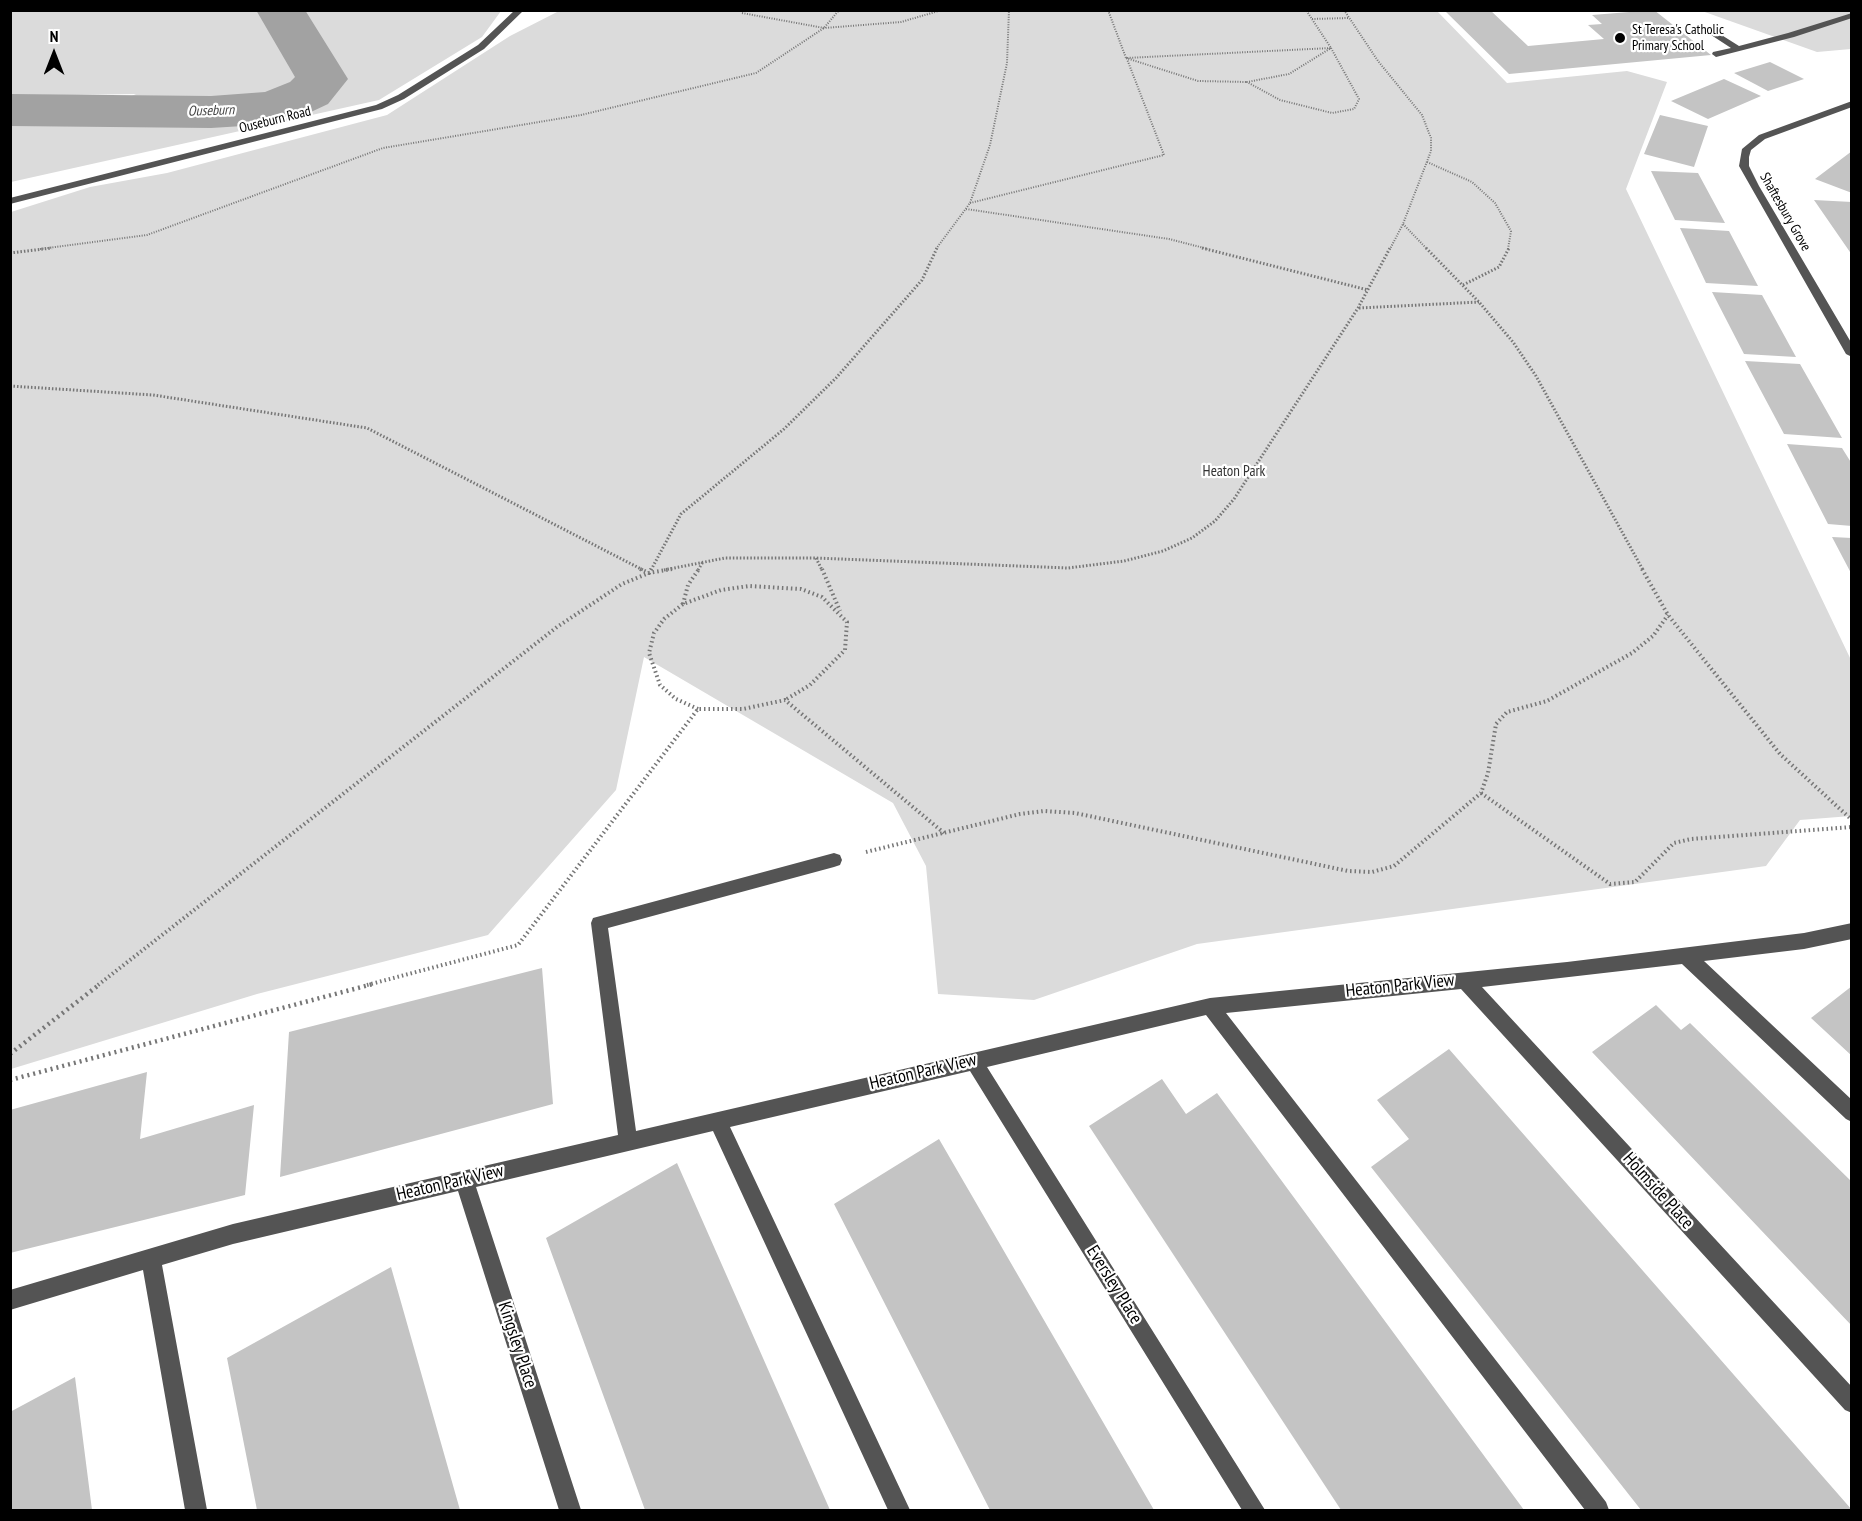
<!DOCTYPE html>
<style>
body{margin:0}
#map{position:relative;width:1862px;height:1521px;overflow:hidden;background:#fff;font-family:"PT Sans Narrow",sans-serif}
canvas{display:block}
.frame{position:absolute;inset:0;border:12px solid #000;pointer-events:none}
.north{position:absolute;left:24px;top:24px;width:60px;height:60px;-webkit-text-stroke:4px #fff;paint-order:stroke;rotate:0deg;font-size:16px;font-weight:700;line-height:24px;text-align:center;color:#000}
.north::after{content:'';display:block;margin:auto;width:21px;height:27px;background:#000;clip-path:polygon(50% 0,100% 100%,50% 72%,0 100%)}
</style>
<div id="map">
<canvas width="1862" height="1521"></canvas>
<div class="frame"></div>
<div class="north">N</div>
</div>
<script>
const context = document.querySelector('canvas').getContext('2d');
context.lineJoin = 'round';
function fillPath(path, color) { context.fillStyle = color; context.fill(path, 'evenodd'); }
const toPath = rows => new Path2D(rows.map(r => 'M' + r).join(''));
function strokePath(path, color, width, dash) { context.strokeStyle = color; context.lineWidth = width; context.lineCap = dash ? 'butt' : 'round'; context.setLineDash(dash || []); context.stroke(path); }
function drawText(font, color, halo, rows, align = 'center') {
  context.font = font + ' "PT Sans Narrow",sans-serif'; context.lineWidth = 4.5; context.setLineDash([]); context.textBaseline = 'middle'; context.strokeStyle = halo; context.fillStyle = color; for (const [text, x, y, turn = 0] of rows) {
    context.save(); context.translate(x, y); context.rotate((+turn || 0) * Math.PI / 180); context.textAlign = isNaN(turn) ? turn : align; if (halo) context.strokeText(text, 0, 0); context.fillText(text, 0, 0); context.restore();
  }
}
fillPath(toPath([
 [11,10,501,10,501,11,482,37,379,100,11,182,11,118,84,117,136,94,11,96],
 [559,11,1437,11,1507,83,1627,71,1667,82,1626,189,1851,660,1851,816,1800,820,1766,866,1197,944,1034,1000,938,994,926,866,893,803,644,657,616,790,488,935,257,994,11,1069,11,212,90,187,167,173,387,115,510,36],
 [1702,11,1851,11,1851,49,1817,52]
]), '#dbdbdb');
fillPath(toPath([
 [256,10,305,10,348,79,328,104,294,120,275,124,211,128,10,126,10,94,211,96,265,92,290,82,295,77,256,10]
]), '#a2a2a2');
fillPath(toPath([
 [1444,10,1490,10,1528,46,1604,39,1588,25,1602,24,1592,15,1654,10,1711,55,1509,74],
 [1770,62,1804,79,1768,91,1734,73],
 [1724,79,1761,96,1708,119,1671,101],
 [1660,115,1708,126,1694,167,1644,154],
 [1852,151,1852,193,1815,179],
 [1651,171,1698,173,1725,223,1675,220],
 [1814,200,1852,202,1852,255],
 [1680,228,1729,231,1758,286,1706,283],
 [1712,292,1762,295,1796,357,1744,354],
 [1745,361,1800,364,1842,438,1784,434],
 [1787,444,1842,448,1852,464,1852,526,1828,524],
 [1832,537,1852,538,1852,575],
 [542,968,553,1104,280,1177,289,1032],
 [1852,986,1852,1056,1811,1018],
 [1656,1005,1681,1030,1690,1023,1852,1182,1852,1326,1592,1052],
 [1449,1049,1852,1510,1641,1510,1371,1167,1409,1139,1377,1100],
 [147,1072,140,1139,254,1105,245,1195,10,1253,10,1110],
 [1162,1079,1186,1114,1217,1093,1524,1510,1341,1510,1089,1126],
 [939,1139,1154,1510,990,1510,834,1204],
 [677,1163,830,1510,645,1510,546,1238],
 [391,1267,460,1510,257,1510,227,1358],
 [75,1377,92,1510,10,1510,10,1412]
]), '#c4c4c4');
strokePath(toPath([
 [1108,10,1126,58,1331,48,1306,10],
 [1344,10,1378,61,1422,115,1431,138,1431,151,1403,224,1390,249],
 [742,13,824,28,901,22,942,10],
 [1312,19,1349,18],
 [1331,48,1359,99,1354,109,1332,113,1280,100,1247,82,1289,74,1331,48],
 [1126,58,1198,81,1247,82],
 [1427,162,1472,182,1495,203,1511,231,1508,249],
 [970,203,1164,155,1127,59],
 [966,209,1169,239,1208,249],
 [1403,224,1427,249],
 [40,249,147,235,383,148,581,115,756,73,824,28,839,10],
 [936,249,970,203,990,145,1007,63,1009,10]
]), '#767676', 2, [1, 1.5]);
strokePath(toPath([
 [1202,248,1368,290],
 [1426,248,1479,302,1513,342,1536,376,1643,570],
 [10,253,52,248],
 [1463,285,1499,267,1509,248],
 [1359,308,1479,302],
 [10,386,153,395,367,428,643,570],
 [816,558,822,570],
 [651,570,681,514,784,429,836,378,922,280,937,248],
 [664,570,725,558,815,558,1068,568,1124,561,1163,551,1192,538,1215,521,1234,499,1358,308,1390,248],
 [698,570,703,562]
]), '#767676', 3, [1.5, 2]);
strokePath(toPath([
 [640,569,649,573,651,569],
 [822,569,840,611],
 [1642,569,1668,615,1780,754,1852,820],
 [683,604,688,585,699,569],
 [698,709,676,699,660,685,649,653,654,633,664,619,683,604,721,590,749,586,801,589,822,597,847,622,845,650,810,685,785,700],
 [1481,793,1610,884,1635,882,1674,843,1691,839,1852,827],
 [866,852,1020,814,1044,811,1075,813,1348,871,1372,872,1394,866,1481,793,1488,773,1496,724,1507,712,1547,701,1632,653,1653,636,1668,615],
 [98,985,557,627,622,584,649,573,672,569],
 [367,985,518,945,698,709,743,709,785,700,944,833]
]), '#767676', 4, [1.5, 3]);
strokePath(toPath([
 [10,1054,100,984],
 [10,1080,373,984]
]), '#767676', 4.5, [2, 4]);
fillPath(toPath([
 [515,10,524,10,484,49,404,99,382,109,10,204,10,198,376,105,398,95,478,45,515,10],
 [1852,13,1852,18,1794,37,1716,57,1712,54,1713,52,1731,48,1705,31,1712,29,1739,46,1788,33,1852,13],
 [1852,101,1852,107,1765,139,1751,150,1749,157,1749,166,1759,186,1852,344,1852,357,1846,354,1739,166,1742,149,1759,135,1852,101],
 [834,853,840,855,842,860,840,865,834,867,608,928,636,1131,1210,998,1567,962,1804,933,1852,923,1852,939,1804,949,1704,961,1852,1100,1852,1122,1846,1119,1682,964,1482,987,1852,1387,1852,1413,1845,1410,1461,989,1226,1013,1606,1502,1609,1510,1585,1510,1206,1015,987,1067,1265,1510,1242,1510,970,1071,730,1127,910,1510,888,1510,713,1131,476,1187,581,1510,559,1510,458,1191,233,1244,162,1265,207,1510,185,1510,143,1270,10,1310,10,1290,233,1224,618,1135,591,923,593,918,834,853]
]), '#545454');
for (const [x, y, r, color] of [
 [1620,38,6,"#000"]
]) { const dot = new Path2D(); dot.arc(x, y, r, 0, 2 * Math.PI); context.fillStyle = color; context.fill(dot); strokePath(dot, '#fff', 2); }
drawText('14px', '#000', '#fff', [
 ["St Teresa's Catholic",1632,30],
 ["Primary School",1632,46]
], 'left');
drawText('italic 14px', '#434343', '#fff', [
 ["Ouseburn",211,111,-2]
]);
drawText('14px', '#000', '#fff', [
 ["Ouseburn Road",275,120,-14],
 ["Shaftesbury Grove",1785,212,60]
]);
drawText('15px', '#323232', '#fff', [
 ["Heaton Park",1234,472]
]);
drawText('18px', '#000', '#fff', [
 ["Heaton Park View",1400,986,-6],
 ["Heaton Park View",923,1072,-13],
 ["Heaton Park View",450,1183,-13],
 ["Holmside Place",1658,1191,48],
 ["Eversley Place",1114,1285,58],
 ["Kingsley Place",517,1345,72]
]);
</script>
